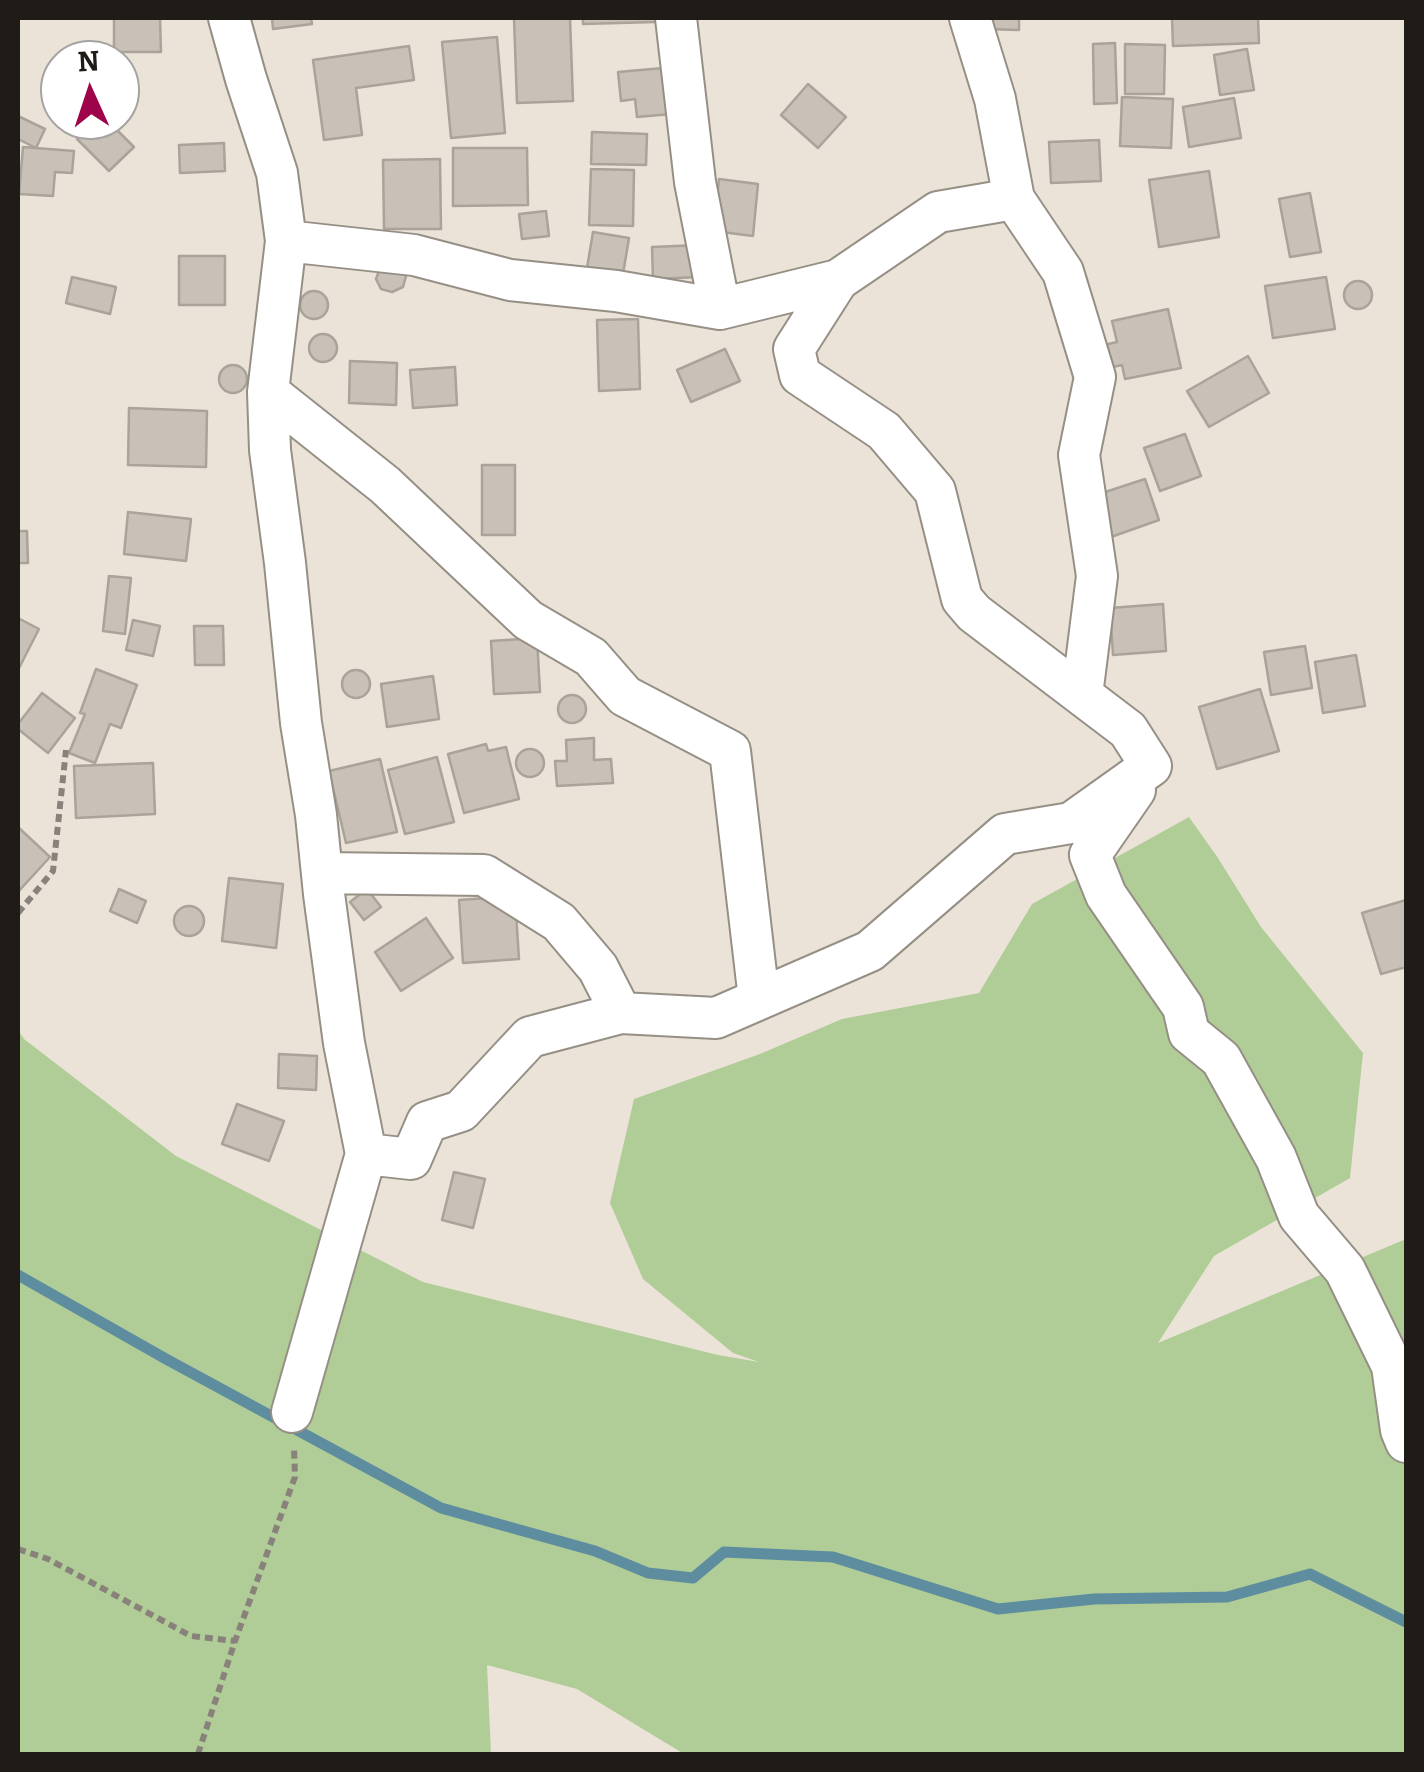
<!DOCTYPE html>
<html>
<head>
<meta charset="utf-8">
<style>
  body { margin:0 }
  #map { position:relative; width:1424px; height:1772px; overflow:hidden; background:#ebe3d8; font-family:Bitter,serif }
  canvas { display:block }
  .frame { position:absolute; inset:0; border:20px solid #1f1c18; pointer-events:none }
  .north { position:absolute; left:40px; top:40px; width:100px; height:100px; box-sizing:border-box; background:#fff; border:2px solid #a5a4a3; border-radius:50%; rotate:357deg; font-size:28px; font-weight:700; line-height:40px; text-align:center; color:#1f1c18 }
  .north::after { content:''; display:block; margin:auto; width:35px; height:45px; background:#9e044a; clip-path:polygon(50% 0,100% 100%,50% 72%,0 100%) }
</style>
</head>
<body>
<div id="map">
<canvas width="1424" height="1772"></canvas>
<div class="frame"></div>
<div class="north">N</div>
</div>
<script>
const ctx = document.querySelector('canvas').getContext('2d');
ctx.lineJoin = 'round';
function paint(path, color) { ctx.fillStyle = color; ctx.fill(path, 'evenodd'); }
const shape = rows => new Path2D(rows.map(r => 'M' + r).join(''));
function trace(path, color, width, dash) { ctx.strokeStyle = color; ctx.lineWidth = width; ctx.lineCap = dash ? 'butt' : 'round'; ctx.setLineDash(dash || []); ctx.stroke(path); }
const green = shape([
  [1189,817,1218,858,1261,927,1363,1053,1350,1178,1214,1256,1158,1343,1406,1239,1406,1754,684,1754,577,1689,487,1665,491,1754,18,1754,18,1030,24,1039,176,1156,423,1282,718,1355,759,1362,733,1353,643,1279,610,1203,634,1099,760,1054,842,1019,979,993,1032,904]
]);
const stream = shape([
  [18,1275,166,1359,441,1508,595,1551,648,1573,693,1578,724,1552,833,1557,998,1609,1094,1599,1227,1597,1310,1574,1406,1622]
]);
const building = shape([
  [114,18,160,18,161,52,114,52,114,18],
  [272,18,311,18,312,24,273,29,272,18],
  [514,18,570,18,573,101,517,103,514,18],
  [583,18,656,18,656,22,583,24,583,18],
  [984,18,1019,18,1019,30,984,29,984,18],
  [1172,18,1258,18,1259,43,1173,46,1172,18],
  [497,37,505,133,451,138,442,42,497,37],
  [1115,43,1117,103,1094,104,1093,44,1115,43],
  [1125,44,1165,45,1164,94,1125,94,1125,44],
  [409,46,414,80,356,88,362,135,324,140,313,60,409,46],
  [1247,49,1254,90,1220,95,1214,55,1247,49],
  [663,68,671,114,637,117,635,99,621,101,618,72,663,68],
  [808,84,846,117,818,148,781,115,808,84],
  [1122,97,1173,99,1171,148,1120,146,1122,97],
  [1234,98,1241,138,1189,147,1183,107,1234,98],
  [18,116,45,129,36,148,18,139,18,116],
  [97,120,107,120,134,147,109,171,77,139,97,120],
  [592,132,647,134,646,165,591,164,592,132],
  [1099,140,1101,181,1051,183,1049,142,1099,140],
  [224,143,225,171,180,173,179,145,224,143],
  [23,147,74,151,72,173,55,172,53,196,19,194,23,147],
  [453,148,527,148,528,205,453,206,453,148],
  [440,159,441,229,384,229,383,160,440,159],
  [591,169,634,170,633,226,589,225,591,169],
  [1209,171,1219,237,1159,247,1149,180,1209,171],
  [719,179,758,184,753,236,714,231,719,179],
  [1310,193,1321,252,1290,257,1279,199,1310,193],
  [546,211,549,236,522,239,519,214,546,211],
  [593,232,629,238,623,274,587,268,593,232],
  [700,245,701,277,653,279,652,247,700,245],
  [179,256,225,256,225,305,179,305,179,256],
  [400,267,406,276,403,287,392,292,381,289,376,279,380,268,400,267],
  [72,277,116,287,110,314,66,303,72,277],
  [1326,277,1335,329,1273,338,1265,286,1326,277],
  '1344 295a14 14 0 1 1 28 0a14 14 0 1 1-28 0Z',
  '300 305a14 14 0 1 1 28 0a14 14 0 1 1-28 0Z',
  [1168,309,1181,368,1125,379,1122,365,1108,368,1104,345,1117,342,1112,321,1168,309],
  [638,319,640,389,599,391,597,320,638,319],
  '309 348a14 14 0 1 1 28 0a14 14 0 1 1-28 0Z',
  [725,349,740,381,691,402,677,370,725,349],
  [1248,356,1269,393,1209,427,1187,391,1248,356],
  [350,361,397,363,396,405,349,403,350,361],
  '219 379a14 14 0 1 1 28 0a14 14 0 1 1-28 0Z',
  [455,367,457,405,413,408,410,370,455,367],
  [129,408,207,411,206,467,128,465,129,408],
  [1185,434,1201,476,1160,491,1144,448,1185,434],
  [482,465,515,465,515,535,482,535,482,465],
  [1145,479,1159,520,1111,537,1096,495,1145,479],
  [128,512,191,519,186,561,124,554,128,512],
  [18,531,27,531,28,563,18,563,18,531],
  [109,576,131,578,125,634,103,631,109,576],
  [1163,604,1166,651,1113,655,1110,608,1163,604],
  [18,618,39,629,18,670,18,618],
  [133,620,160,626,153,656,126,650,133,620],
  [194,626,223,626,224,665,195,665,194,626],
  [537,638,540,692,494,694,491,641,537,638],
  [1305,646,1312,688,1271,695,1264,652,1305,646],
  [1356,655,1365,706,1323,713,1315,662,1356,655],
  [96,669,137,685,121,728,110,724,95,763,69,753,85,714,80,713,96,669],
  '342 684a14 14 0 1 1 28 0a14 14 0 1 1-28 0Z',
  [433,676,439,719,387,727,381,684,433,676],
  [1260,689,1279,751,1217,769,1199,707,1260,689],
  [42,693,75,718,48,753,18,729,18,724,42,693],
  '558 709a14 14 0 1 1 28 0a14 14 0 1 1-28 0Z',
  [594,738,594,760,611,759,613,783,557,786,555,761,567,761,566,740,594,738],
  [486,744,488,751,506,747,519,799,464,813,448,754,486,744],
  '516 763a14 14 0 1 1 28 0a14 14 0 1 1-28 0Z',
  [437,757,454,822,405,834,388,770,437,757],
  [380,759,397,832,346,843,329,771,380,759],
  [153,763,155,814,76,818,74,766,153,763],
  [18,827,50,857,18,892,18,827],
  [229,878,283,884,276,948,222,941,229,878],
  [119,889,146,901,137,923,110,911,119,889],
  [367,889,381,907,364,920,350,902,367,889],
  [515,896,519,959,463,963,459,900,515,896],
  [1406,900,1406,967,1381,974,1362,913,1406,900],
  '174 921a15 15 0 1 1 30 0a15 15 0 1 1-30 0Z',
  [426,918,453,958,401,991,375,952,426,918],
  [279,1054,317,1056,316,1090,278,1088,279,1054],
  [237,1104,284,1121,269,1161,222,1144,237,1104],
  [454,1172,485,1179,473,1228,442,1220,454,1172]
]);
const path = shape([
  [18,913,53,871,66,750],
  [18,1549,48,1559,191,1636,235,1641],
  [198,1754,235,1641,295,1477,294,1447]
]);
const street = shape([
  [229,18,246,79,277,173,286,241,268,392,270,450,285,563,301,723,316,815,324,894,344,1043,366,1154,292,1412],
  [676,18,695,182,720,309],
  [1014,199,1063,272,1095,377,1079,455,1097,576,1082,695],
  [286,241,414,255,510,280,616,291,720,309,838,280,938,212,1014,199,995,99,970,18],
  [838,280,794,349,800,375,884,431,935,491,962,599,974,613,1128,730,1151,766],
  [268,392,385,485,528,620,591,657,625,696,730,751,759,999],
  [1135,790,1090,855,1106,895,1183,1007,1189,1033,1221,1059,1276,1158,1299,1216,1345,1270,1392,1366,1401,1430,1406,1442],
  [322,873,484,875,559,922,598,968,621,1013],
  [366,1154,411,1159,427,1122,461,1111,530,1037,621,1013,716,1018,870,951,1005,834,1071,823,1151,766]
]);
paint(green, '#b1cd97');
trace(stream, '#5d8d9f', 11);
paint(building, '#c9c1b7');
trace(building, '#aaa399', 2.5);
trace(street, '#968f85', 44);
trace(path, '#88827b', 6, [8, 5]);
trace(street, '#fff', 40);
</script>
</body>
</html>
